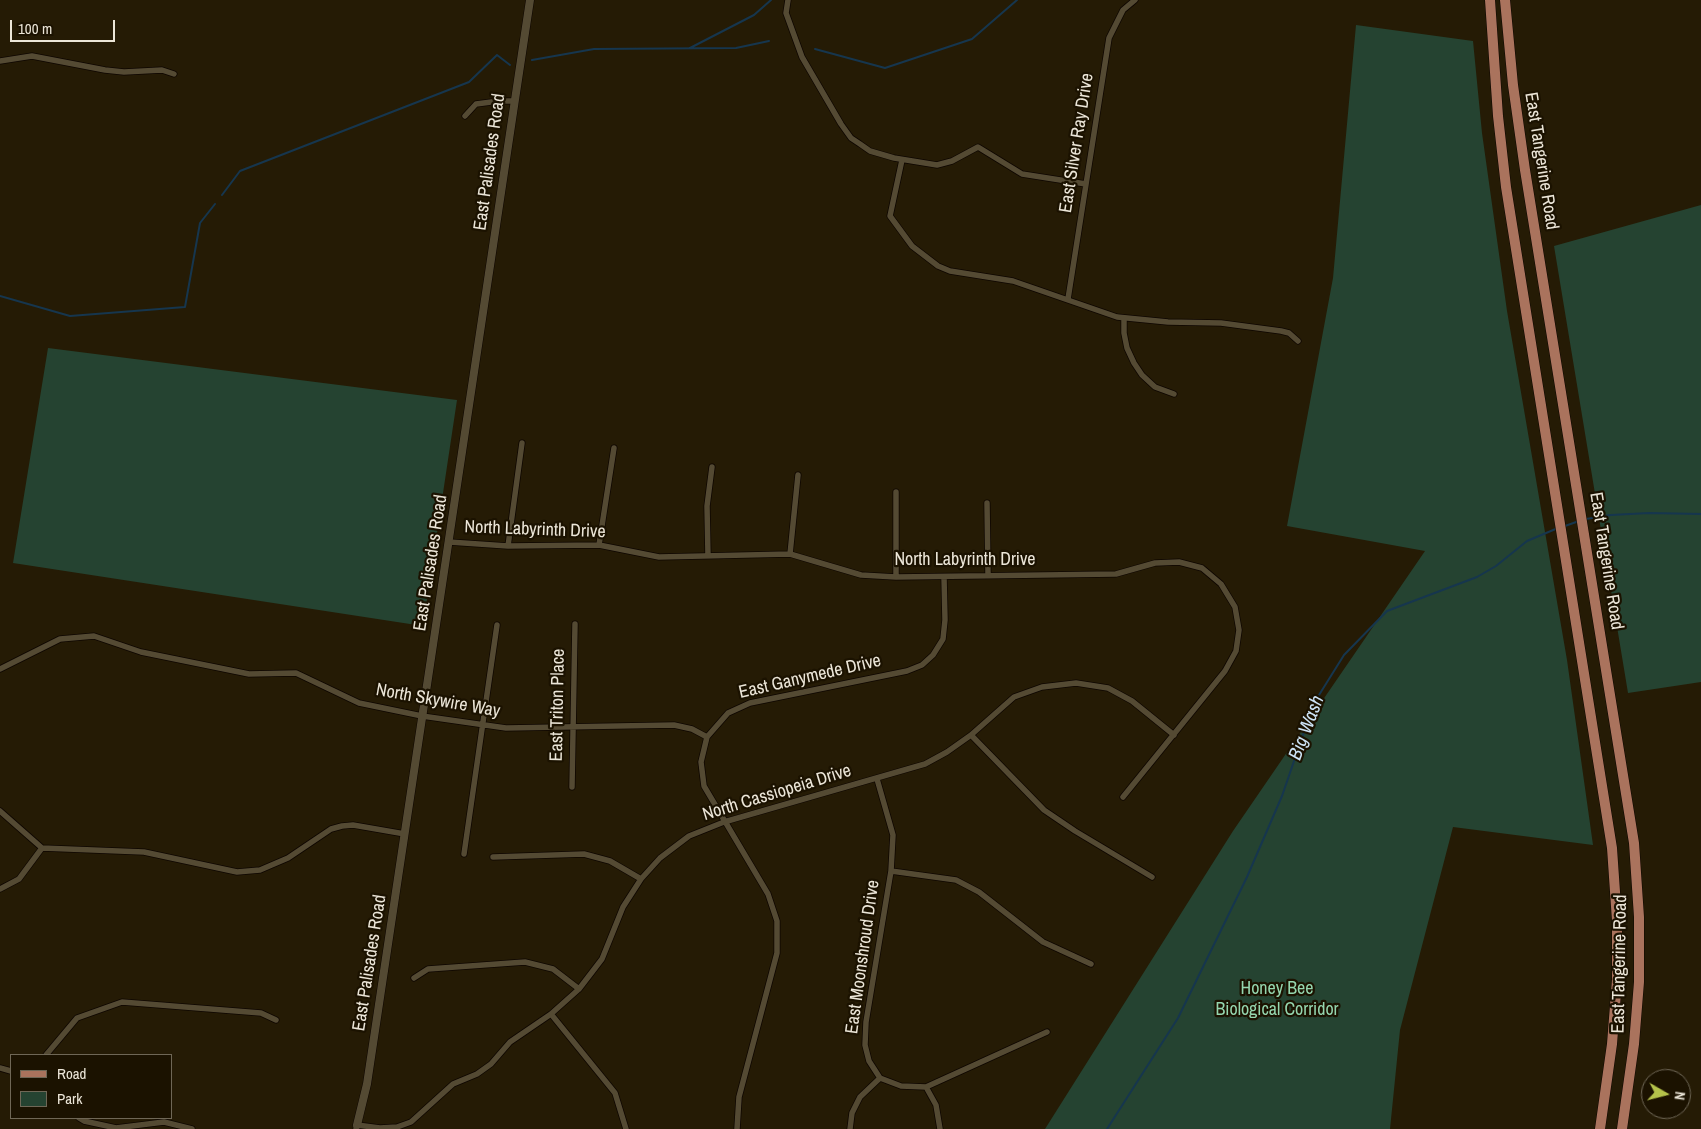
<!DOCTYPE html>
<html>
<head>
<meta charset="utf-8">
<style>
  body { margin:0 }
  #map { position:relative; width:1701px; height:1129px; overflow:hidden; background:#251b05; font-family:"Archivo Narrow",sans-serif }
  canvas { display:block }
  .legend { position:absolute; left:10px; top:1054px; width:162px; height:65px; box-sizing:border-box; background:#1b1200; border:1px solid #6f6756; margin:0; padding:6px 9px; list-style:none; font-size:15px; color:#ece6d8 }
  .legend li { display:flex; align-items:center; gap:10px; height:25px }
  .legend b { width:25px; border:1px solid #6f6756 }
  .north { position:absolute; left:1641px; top:1069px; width:50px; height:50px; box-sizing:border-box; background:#1b1200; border:1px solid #6f6756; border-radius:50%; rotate:98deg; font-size:14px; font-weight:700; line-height:20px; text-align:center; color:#ece6d8 }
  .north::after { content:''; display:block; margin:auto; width:18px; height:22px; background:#b4c24a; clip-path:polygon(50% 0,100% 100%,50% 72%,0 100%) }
  .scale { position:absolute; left:10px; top:20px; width:105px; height:22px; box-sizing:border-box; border:2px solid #ece6d8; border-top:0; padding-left:6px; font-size:15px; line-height:18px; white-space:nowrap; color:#ece6d8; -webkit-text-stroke:4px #1b1200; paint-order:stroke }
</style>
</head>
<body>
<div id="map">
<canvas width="1701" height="1129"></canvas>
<ul class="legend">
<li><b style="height:6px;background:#aa735d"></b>Road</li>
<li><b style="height:14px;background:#254331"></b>Park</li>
</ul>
<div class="north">N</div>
<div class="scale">100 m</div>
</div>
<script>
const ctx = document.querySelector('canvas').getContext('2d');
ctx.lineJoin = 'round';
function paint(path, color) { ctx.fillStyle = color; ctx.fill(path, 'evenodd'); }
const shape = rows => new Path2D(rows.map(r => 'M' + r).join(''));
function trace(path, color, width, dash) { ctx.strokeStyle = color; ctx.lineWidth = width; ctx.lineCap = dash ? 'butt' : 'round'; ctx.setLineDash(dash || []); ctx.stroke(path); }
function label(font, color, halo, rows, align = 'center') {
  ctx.font = font + ' "Archivo Narrow",sans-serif'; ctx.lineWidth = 4.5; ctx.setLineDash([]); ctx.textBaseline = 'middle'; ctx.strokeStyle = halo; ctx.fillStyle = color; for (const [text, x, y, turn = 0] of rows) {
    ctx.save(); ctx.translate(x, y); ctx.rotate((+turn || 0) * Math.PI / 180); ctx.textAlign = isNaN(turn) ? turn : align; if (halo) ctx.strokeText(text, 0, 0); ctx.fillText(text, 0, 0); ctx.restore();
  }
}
const green = shape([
  [1356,25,1473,41,1482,133,1507,311,1567,660,1593,845,1453,827,1400,1030,1390,1129,1045,1129,1233,831,1425,551,1287,526,1333,278],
  [1701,205,1701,682,1628,693,1554,246],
  [48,348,457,400,423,626,13,563]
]);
const stream = shape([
  [690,48,754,15,771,0],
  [815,49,885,68,972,39,1017,0],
  [532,60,594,49,736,48,769,41],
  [222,195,240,171,469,82,497,55,510,65],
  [0,296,70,316,185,307,200,223,215,204],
  [1586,519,1611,515,1649,513,1701,514],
  [1565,526,1579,521],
  [1107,1129,1178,1018,1247,877,1282,796,1314,703,1344,655,1387,611,1477,577,1496,566,1527,541,1558,528]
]);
const minor = shape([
  [788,0,786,13,802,57,841,124,851,138,860,144,870,151,894,158,937,165,952,161,978,147,1022,174,1086,184],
  [0,61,32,56,105,70,124,72,162,70,174,74],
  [465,116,476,104,499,101,514,101],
  [902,160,890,216,912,246,938,266,950,271,1013,281,1117,317,1168,322,1221,323,1281,331,1289,333,1298,341],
  [1068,299,1109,38,1123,10,1135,0],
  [1124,318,1124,333,1127,348,1134,363,1142,375,1155,387,1174,394],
  [896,492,896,577],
  [987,503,988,574],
  [449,542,508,546,599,545,659,557,790,554,861,575,896,577,1116,574,1155,563,1179,562,1202,568,1221,584,1235,607,1239,630,1236,651,1225,671,1123,797],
  [599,545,614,448],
  [508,546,522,443],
  [790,554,798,475],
  [708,556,707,506,712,467],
  [0,669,60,639,94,636,141,652,249,674,296,673,359,703,422,716,506,728,674,725,692,729,707,737],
  [971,735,1044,810,1075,831,1152,877],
  [877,779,893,835,891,871,866,1022,865,1045,869,1061,880,1078,901,1086,926,1087,1047,1032],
  [572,787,575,624],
  [0,811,42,848,144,852,237,872,260,870,288,858,331,829,342,826,353,825,405,834],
  [464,854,497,625],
  [493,857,584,854,610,861,641,879],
  [891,871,956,880,979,892,1043,942,1091,964],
  [0,889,19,879,42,848],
  [414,978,428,969,525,962,553,969,579,989],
  [551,1014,615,1093,626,1129],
  [46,1055,77,1018,122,1002,261,1013,276,1020],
  [0,1068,11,1071],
  [926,1087,936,1105,940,1129],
  [79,1118,84,1121,116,1128,164,1122,192,1129],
  [356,1129,357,1125,380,1128,397,1127,411,1122,453,1084,477,1074,491,1064,510,1042,551,1014,579,989,602,959,623,907,641,879,660,858,689,836,724,822,925,764,947,752,971,735,1014,697,1042,687,1076,683,1108,688,1132,701,1174,735],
  [737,1129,739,1097,777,953,777,921,768,894,704,786,701,762,707,737,728,713,750,703,907,671,922,665,933,655,943,639,945,620,944,577],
  [850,1129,852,1113,860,1097,880,1078]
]);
const tertiary = shape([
  [357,1125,367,1084,530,0]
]);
const primary = shape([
  [1490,0,1498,116,1506,187,1612,848,1617,921,1617,980,1612,1044,1600,1129],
  [1505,0,1513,85,1525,170,1634,843,1639,917,1639,982,1634,1044,1622,1129]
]);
const streetNames = [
  ["East Silver Ray Drive",1077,143,-81],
  ["East Tangerine Road",1541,161,81],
  ["East Palisades Road",490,162,-82],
  ["North Labyrinth Drive",535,530,2],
  ["North Labyrinth Drive",965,560],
  ["East Tangerine Road",1606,561,81],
  ["East Palisades Road",431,563,-81],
  ["East Ganymede Drive",810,677,-13],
  ["North Skywire Way",438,701,10],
  ["East Triton Place",558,705,-89],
  ["North Cassiopeia Drive",777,793,-17],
  ["East Moonshroud Drive",863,957,-82],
  ["East Palisades Road",370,963,-81],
  ["East Tangerine Road",1620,964,-89]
];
const parkNames = [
  ["Honey Bee",1277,989],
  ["Biological Corridor",1277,1010]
];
const waterNames = [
  ["Big Wash",1307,728,-69]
];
paint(green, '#254331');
trace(stream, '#16364e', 2);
trace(minor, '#0e0600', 7);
trace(tertiary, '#0e0600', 9);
trace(primary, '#0e0600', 11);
trace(minor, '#544a33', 5.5);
trace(tertiary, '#544a33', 8);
trace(primary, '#aa735d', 10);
label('18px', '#ece6d8', '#1b1200', streetNames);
label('18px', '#95d7af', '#1b1200', parkNames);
label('italic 19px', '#cee4f6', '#1b1200', waterNames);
</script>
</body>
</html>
